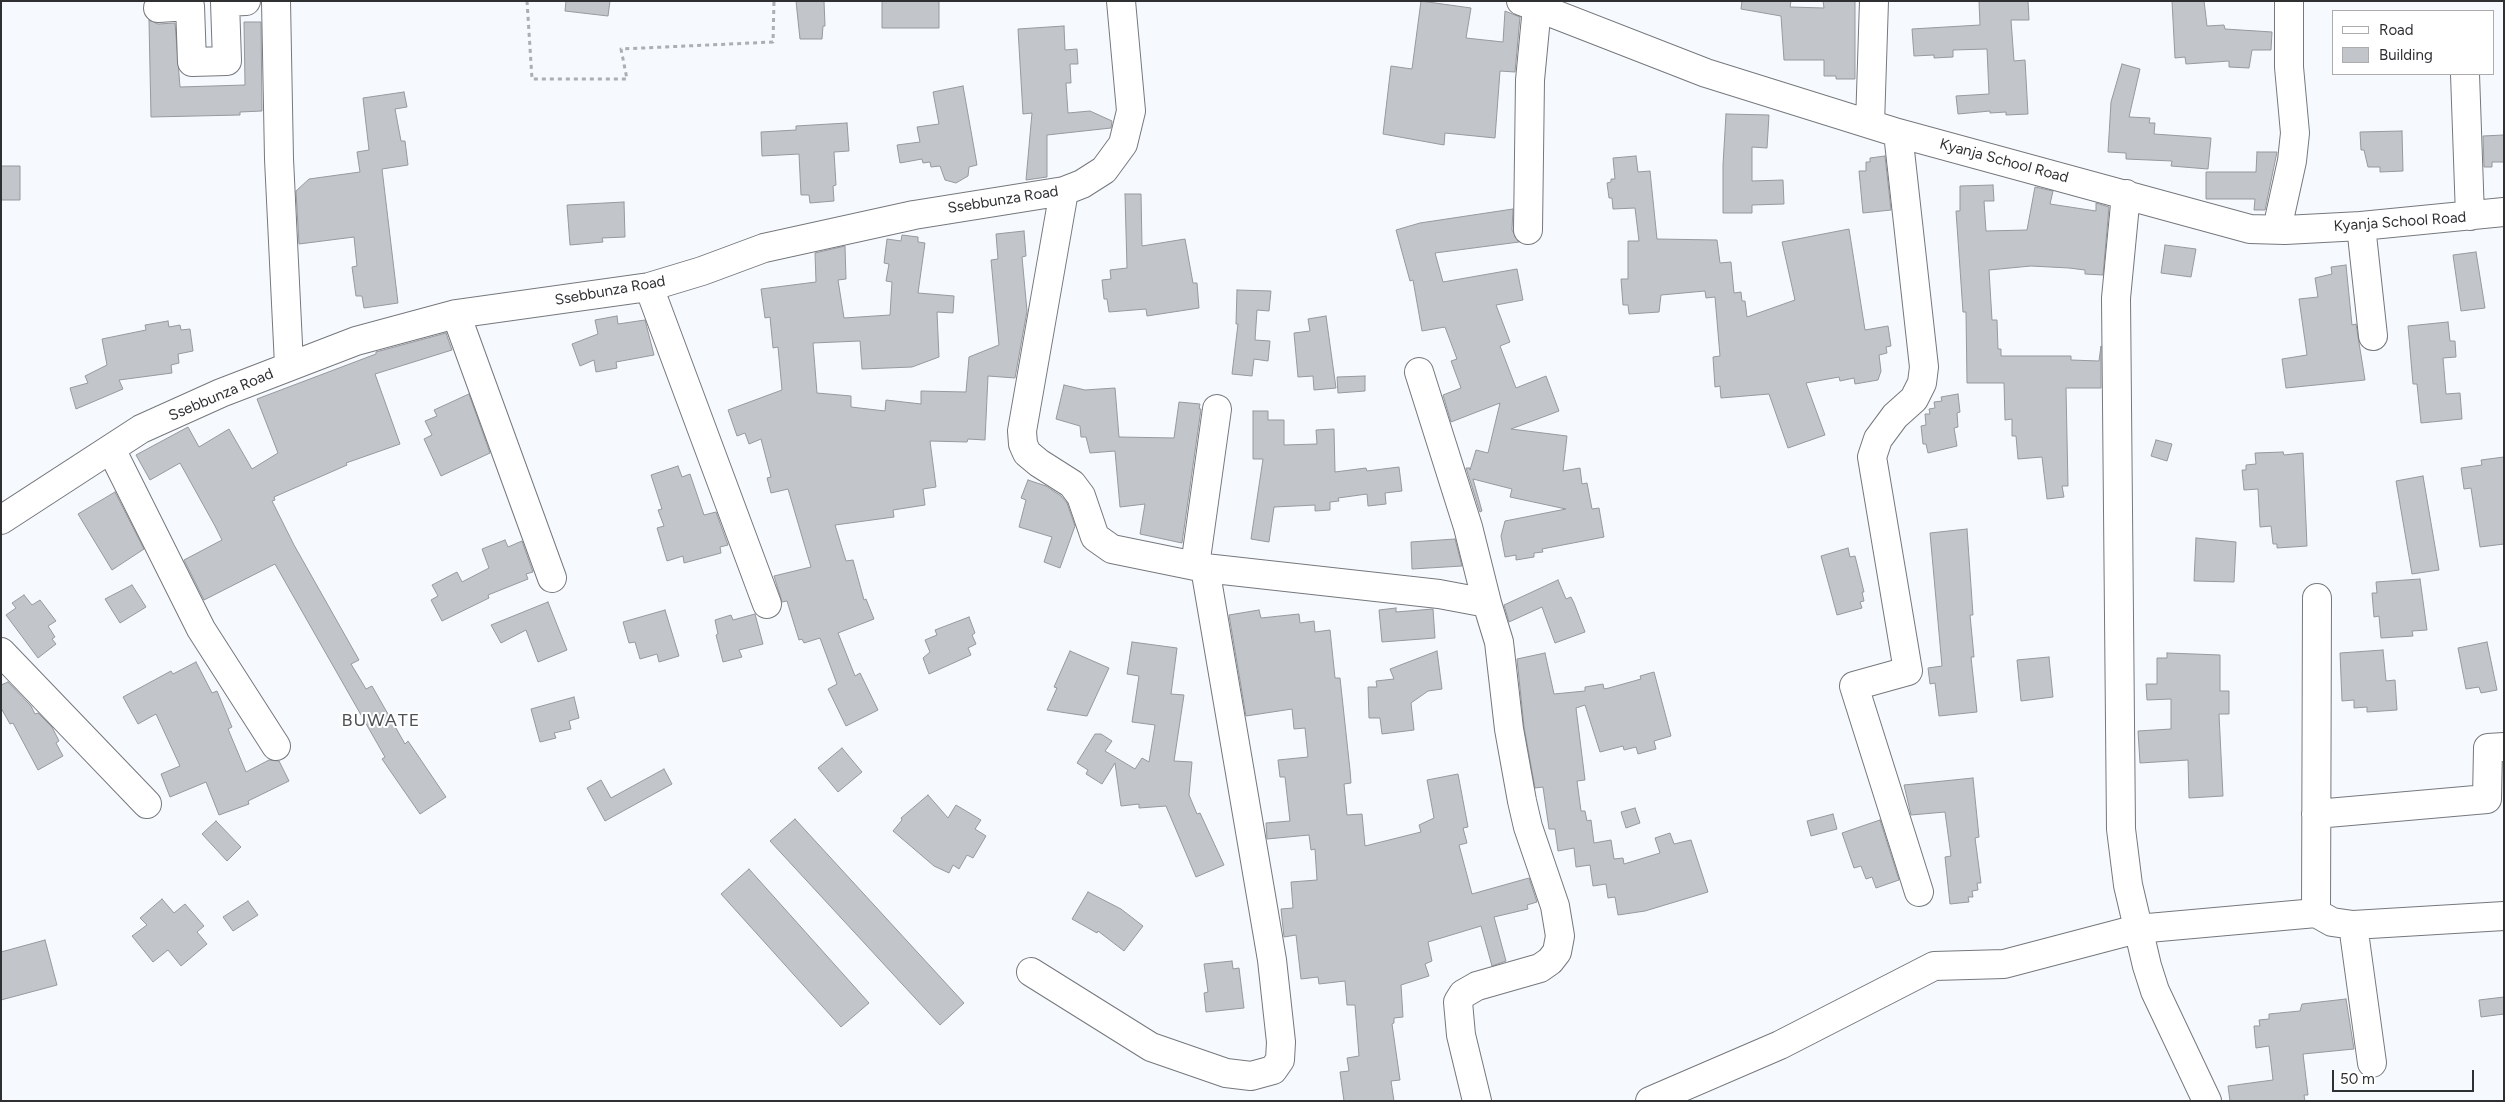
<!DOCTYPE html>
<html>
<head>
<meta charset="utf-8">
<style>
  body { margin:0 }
  #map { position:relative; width:2505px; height:1102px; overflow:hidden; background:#f6f9fe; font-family:Figtree,sans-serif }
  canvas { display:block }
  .frame { position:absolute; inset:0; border:2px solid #2f3032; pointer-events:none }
  .legend { position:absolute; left:2332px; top:10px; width:162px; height:65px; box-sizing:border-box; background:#fff; border:1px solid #acacad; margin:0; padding:6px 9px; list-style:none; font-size:15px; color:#2f3032 }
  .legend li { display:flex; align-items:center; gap:10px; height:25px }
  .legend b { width:25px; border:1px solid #acacad }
  .scale { position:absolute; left:2332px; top:1070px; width:142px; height:22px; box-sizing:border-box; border:2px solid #2f3032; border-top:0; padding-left:6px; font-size:15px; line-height:18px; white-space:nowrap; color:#2f3032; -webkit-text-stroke:4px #fff; paint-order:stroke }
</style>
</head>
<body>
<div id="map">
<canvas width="2505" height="1102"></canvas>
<div class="frame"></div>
<ul class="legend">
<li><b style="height:6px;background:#fff"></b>Road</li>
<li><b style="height:14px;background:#c2c5ca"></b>Building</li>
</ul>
<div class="scale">50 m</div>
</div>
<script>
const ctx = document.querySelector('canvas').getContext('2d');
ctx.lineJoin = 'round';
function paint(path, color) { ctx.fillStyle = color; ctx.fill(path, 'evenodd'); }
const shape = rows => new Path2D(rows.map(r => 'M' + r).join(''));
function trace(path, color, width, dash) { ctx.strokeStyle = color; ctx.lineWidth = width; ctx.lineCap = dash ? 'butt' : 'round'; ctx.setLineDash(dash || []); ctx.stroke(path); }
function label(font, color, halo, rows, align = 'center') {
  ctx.font = font + ' Figtree,sans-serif'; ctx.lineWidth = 4; ctx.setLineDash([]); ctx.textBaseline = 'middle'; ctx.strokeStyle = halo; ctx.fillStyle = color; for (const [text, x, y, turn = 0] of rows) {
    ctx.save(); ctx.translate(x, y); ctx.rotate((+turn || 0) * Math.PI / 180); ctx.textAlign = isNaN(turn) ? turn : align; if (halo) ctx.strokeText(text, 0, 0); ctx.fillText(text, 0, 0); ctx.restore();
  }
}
const building = shape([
  [566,1,610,1,608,16,565,11,566,1],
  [796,1,824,1,825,26,823,26,822,39,800,39,796,1],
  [882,1,939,1,939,28,882,28,882,1],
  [1421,1,1471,8,1466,38,1503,42,1505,11,1520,17,1515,72,1500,71,1495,138,1445,133,1444,145,1383,134,1391,66,1412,69,1421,1],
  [1742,1,1791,1,1790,7,1824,8,1823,1,1855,1,1855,79,1836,79,1836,76,1824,76,1824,60,1784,60,1781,16,1741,9,1742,1],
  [1979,1,2028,1,2029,20,2011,20,2014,61,2025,60,2028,114,2006,115,2006,112,1990,113,1990,111,1958,114,1956,96,1989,94,1987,49,1953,50,1953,57,1934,58,1934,55,1914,56,1912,29,1980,25,1979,1],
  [2172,1,2204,1,2207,26,2224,25,2225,29,2272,32,2271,50,2252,50,2249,68,2229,67,2229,61,2186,64,2185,57,2175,58,2172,1],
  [149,20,158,24,175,23,180,87,245,85,244,22,261,22,262,111,240,112,240,115,151,117,149,20],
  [1064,26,1065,50,1077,49,1078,64,1070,64,1071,83,1066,83,1068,113,1090,111,1112,121,1111,128,1047,135,1047,177,1026,180,1032,113,1023,114,1018,29,1064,26],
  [2122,64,2140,69,2129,117,2150,118,2149,123,2155,123,2154,134,2211,138,2208,169,2171,166,2172,161,2126,159,2126,153,2108,152,2111,102,2122,64],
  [963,86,977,165,969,167,968,176,956,183,945,180,940,166,931,167,930,162,923,163,922,159,900,163,897,145,920,142,917,127,939,124,933,92,963,86],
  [404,92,407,107,395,109,401,141,405,141,408,165,382,169,398,303,364,308,362,296,356,296,352,267,357,266,354,237,299,244,296,191,309,179,360,172,357,152,369,150,363,98,404,92],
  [1726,114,1769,115,1767,148,1752,147,1752,181,1783,180,1784,204,1752,205,1752,213,1723,213,1723,165,1726,114],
  [847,123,849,151,834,152,836,185,833,186,834,201,810,203,809,195,801,195,799,154,762,156,761,132,796,130,796,126,847,123],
  [2402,131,2403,171,2380,172,2380,167,2368,167,2364,150,2361,150,2360,132,2402,131],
  [2504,135,2504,162,2492,162,2492,167,2484,167,2483,136,2504,135],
  [2257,152,2277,152,2265,210,2254,210,2255,199,2206,199,2206,172,2256,172,2257,152],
  [1636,156,1638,172,1650,171,1657,239,1717,240,1720,263,1731,262,1734,293,1741,292,1742,301,1745,301,1747,317,1795,300,1782,242,1849,229,1865,330,1888,326,1891,346,1886,347,1887,353,1879,355,1881,371,1878,380,1855,384,1854,378,1840,381,1839,377,1806,383,1825,435,1788,448,1769,394,1721,398,1720,386,1715,387,1713,357,1720,356,1715,297,1706,298,1705,291,1661,295,1659,312,1629,314,1628,305,1623,305,1621,279,1628,279,1628,241,1639,241,1635,208,1613,209,1612,198,1609,198,1607,183,1611,182,1611,179,1615,179,1613,158,1636,156],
  [1885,156,1891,210,1863,213,1859,171,1866,171,1866,162,1870,162,1870,158,1885,156],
  [1,166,20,166,20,200,1,200,1,166],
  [1993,185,1994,201,1984,201,1986,231,2027,230,2035,187,2053,191,2050,204,2096,211,2096,203,2109,207,2103,275,2085,274,2085,270,2069,268,2031,266,1989,270,1992,320,1997,320,1998,349,2001,349,2001,356,2071,356,2071,360,2099,361,2101,346,2101,388,2066,388,2068,486,2062,486,2064,497,2047,499,2042,457,2018,459,2016,436,2012,436,2012,419,2005,420,2004,383,1967,383,1966,312,1963,312,1956,211,1960,211,1960,186,1993,185],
  [1125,194,1141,194,1142,246,1185,239,1193,283,1197,283,1199,308,1147,316,1146,309,1109,312,1107,299,1104,299,1102,280,1111,279,1110,270,1127,268,1125,194],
  [624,202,625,237,602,238,603,242,570,245,567,205,624,202],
  [1513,209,1512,230,1519,242,1435,253,1443,282,1517,269,1523,300,1496,305,1510,342,1500,346,1516,388,1546,376,1559,411,1511,429,1567,436,1563,471,1580,468,1582,484,1587,483,1592,509,1599,508,1604,537,1542,549,1543,552,1534,553,1534,557,1516,560,1516,555,1505,557,1501,536,1505,521,1566,509,1510,497,1512,489,1473,479,1482,511,1480,512,1466,468,1470,468,1470,470,1476,450,1488,453,1500,403,1451,422,1443,395,1461,388,1451,361,1457,359,1445,327,1422,331,1413,280,1410,281,1396,230,1420,223,1513,209],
  [1024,231,1026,256,1022,257,1027,311,1015,378,988,376,985,440,968,439,967,442,930,441,936,487,923,489,925,505,893,510,894,517,835,525,846,561,853,560,864,600,866,599,874,619,838,633,855,676,860,673,878,710,846,726,828,689,837,684,820,638,804,643,802,639,799,640,787,601,782,602,774,576,811,567,788,489,771,493,767,478,771,477,761,439,749,444,745,433,737,436,728,410,782,390,778,347,773,348,770,317,765,318,761,289,816,282,815,253,845,246,846,279,838,280,844,318,890,315,892,282,886,281,889,264,884,263,887,239,901,241,902,235,918,237,918,242,925,243,918,293,954,296,953,313,937,312,939,357,912,367,862,369,860,341,813,343,817,393,851,396,851,407,885,411,886,400,921,404,921,391,966,392,969,357,999,345,991,260,998,259,996,234,1024,231],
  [2165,245,2196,249,2191,277,2161,273,2165,245],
  [2476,252,2485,308,2461,311,2453,255,2476,252],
  [2346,265,2352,325,2356,324,2365,380,2286,388,2282,359,2307,355,2299,299,2318,297,2315,278,2332,274,2331,267,2346,265],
  [1237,290,1271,291,1269,311,1257,310,1255,340,1270,341,1268,361,1254,359,1252,376,1232,374,1238,324,1236,324,1237,290],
  [617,316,618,324,645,320,654,355,616,362,617,368,596,372,594,360,580,366,572,344,598,334,595,320,617,316],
  [1326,316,1336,388,1314,390,1313,376,1298,377,1294,333,1310,331,1308,319,1326,316],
  [168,321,169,327,180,325,181,330,190,329,193,351,178,354,179,363,171,365,172,373,119,380,123,389,76,409,70,388,88,383,85,376,107,365,102,339,146,330,145,325,168,321],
  [2448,322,2450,341,2455,341,2456,357,2443,358,2446,394,2460,393,2462,419,2421,423,2417,384,2413,384,2408,326,2448,322],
  [446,333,452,350,375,374,400,444,346,463,347,465,274,497,275,500,272,501,294,545,359,660,351,664,366,689,372,686,405,744,408,741,446,797,420,814,382,759,385,757,275,564,204,600,184,560,222,540,215,526,180,463,150,480,136,455,188,427,199,447,229,429,252,469,278,453,257,399,376,354,376,352,446,333],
  [1365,376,1365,391,1338,393,1337,377,1365,376],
  [1064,385,1085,390,1115,388,1119,437,1174,438,1179,402,1200,404,1199,409,1201,409,1182,543,1140,534,1145,504,1120,507,1115,451,1090,453,1086,437,1081,437,1080,426,1056,419,1064,385],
  [469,394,490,453,441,476,424,439,432,435,425,421,437,416,434,410,469,394],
  [1958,394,1960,412,1957,413,1958,427,1954,428,1957,446,1928,453,1926,444,1923,444,1921,426,1926,425,1925,414,1930,414,1929,409,1935,408,1934,402,1942,401,1941,397,1958,394],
  [1253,411,1268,411,1268,420,1284,420,1284,445,1317,444,1316,430,1334,429,1335,472,1366,468,1367,471,1399,467,1402,491,1385,493,1386,504,1368,506,1367,494,1338,498,1339,501,1330,502,1330,510,1315,511,1315,505,1274,507,1269,542,1251,539,1263,459,1253,459,1253,411],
  [2156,440,2172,444,2167,461,2151,456,2156,440],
  [2283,452,2284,455,2303,453,2307,546,2277,548,2277,544,2273,544,2271,526,2260,527,2258,489,2244,490,2242,470,2246,470,2246,465,2256,464,2255,453,2283,452],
  [2504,457,2504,544,2480,547,2471,488,2464,489,2461,468,2482,465,2481,460,2504,457],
  [678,466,682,477,690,474,704,515,716,512,728,545,720,547,721,553,684,563,683,556,667,561,657,528,664,526,658,510,662,509,651,475,678,466],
  [2423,476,2439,570,2412,574,2396,481,2423,476],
  [1028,480,1046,486,1061,496,1067,503,1075,526,1060,568,1044,562,1052,537,1019,527,1026,500,1021,498,1028,480],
  [115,492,144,549,112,570,78,514,115,492],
  [1967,529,1973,615,1970,615,1974,657,1971,657,1977,712,1939,716,1935,683,1930,684,1928,668,1942,666,1930,533,1967,529],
  [2196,538,2236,542,2234,582,2194,581,2196,538],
  [1455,539,1462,566,1412,569,1411,542,1455,539],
  [505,540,508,547,522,541,533,572,526,574,528,579,488,595,489,598,442,621,431,600,438,596,432,585,457,572,462,582,489,568,482,549,505,540],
  [1848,548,1850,557,1855,556,1864,592,1862,592,1864,601,1860,602,1862,608,1837,615,1821,556,1848,548],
  [2420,579,2427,630,2412,631,2413,636,2381,638,2379,616,2374,617,2372,593,2377,593,2376,582,2420,579],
  [1558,580,1566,599,1571,597,1574,603,1585,632,1555,643,1542,607,1509,622,1504,605,1558,580],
  [132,585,146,607,120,623,105,599,132,585],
  [24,595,32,605,40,600,56,621,48,626,55,637,52,639,56,644,38,658,6,615,16,608,12,603,24,595],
  [548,602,567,650,538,662,526,630,501,643,491,625,548,602],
  [1396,608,1396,612,1433,609,1435,638,1382,642,1379,610,1396,608],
  [665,610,679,656,659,662,657,654,640,659,635,642,629,643,623,622,665,610],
  [1259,610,1261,618,1299,614,1300,623,1314,621,1315,632,1330,630,1335,678,1340,678,1350,770,1351,783,1344,784,1347,815,1362,814,1365,846,1421,832,1419,825,1434,818,1427,780,1458,774,1468,827,1463,828,1467,843,1459,845,1472,894,1529,878,1537,902,1527,905,1528,909,1494,917,1506,961,1492,966,1481,926,1428,942,1432,961,1425,964,1429,976,1401,985,1403,1017,1394,1018,1394,1023,1392,1024,1400,1080,1391,1081,1394,1101,1344,1101,1340,1072,1349,1071,1347,1058,1359,1056,1355,1005,1347,1005,1345,981,1319,984,1318,977,1301,979,1296,935,1284,937,1281,909,1293,908,1291,882,1317,880,1315,849,1311,850,1309,835,1267,839,1266,823,1290,821,1285,777,1280,777,1278,760,1308,757,1305,728,1294,729,1292,709,1246,716,1229,615,1259,610],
  [755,614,763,644,739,650,742,657,723,662,716,635,718,634,715,620,731,615,733,620,755,614],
  [969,617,975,633,972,635,976,644,968,648,971,655,929,674,923,658,930,652,925,640,937,635,935,630,969,617],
  [1132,642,1177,648,1171,694,1184,695,1174,761,1192,762,1189,795,1197,814,1200,813,1224,865,1196,877,1166,806,1139,808,1139,804,1121,806,1115,763,1102,784,1086,774,1088,770,1077,763,1095,734,1101,734,1112,741,1105,751,1135,769,1142,758,1149,762,1155,725,1132,722,1139,676,1127,674,1132,642],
  [2487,642,2497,690,2481,693,2479,687,2466,689,2458,648,2487,642],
  [2383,650,2386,681,2395,680,2397,710,2367,712,2367,707,2354,708,2354,700,2342,701,2340,653,2383,650],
  [1070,651,1109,668,1087,716,1047,710,1057,688,1054,687,1070,651],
  [1437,651,1442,689,1428,691,1411,703,1414,730,1382,734,1380,718,1369,718,1368,687,1377,687,1376,681,1394,679,1390,669,1437,651],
  [1545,653,1554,694,1585,691,1585,687,1603,684,1604,689,1609,688,1641,679,1640,676,1654,672,1671,736,1654,741,1656,749,1638,754,1636,747,1624,750,1623,746,1600,752,1585,705,1576,708,1585,780,1577,781,1581,811,1585,811,1587,821,1591,820,1594,843,1611,840,1614,859,1623,858,1624,864,1660,853,1655,838,1670,833,1674,844,1691,840,1708,892,1645,911,1618,915,1615,897,1608,898,1606,884,1593,886,1590,865,1576,867,1574,848,1558,851,1555,829,1549,829,1543,787,1535,788,1524,727,1517,659,1545,653],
  [2167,653,2220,655,2220,691,2229,691,2229,714,2219,714,2223,796,2189,798,2188,760,2140,763,2138,731,2171,729,2171,699,2147,700,2146,684,2157,684,2157,658,2167,658,2167,653],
  [2049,657,2053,697,2021,701,2017,660,2049,657],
  [196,662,212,693,217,691,232,727,228,729,246,772,269,760,279,761,289,781,248,801,249,804,219,815,206,782,170,797,161,774,180,766,156,714,138,724,123,697,171,671,173,674,196,662],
  [8,682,31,706,35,714,38,713,52,727,59,741,56,743,63,756,38,770,13,723,10,724,1,708,1,685,8,682],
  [574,697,579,718,569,721,571,729,554,733,556,738,540,742,531,709,574,697],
  [842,748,862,772,838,792,818,768,842,748],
  [664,769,672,784,605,821,587,788,601,780,611,798,664,769],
  [1973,778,1979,837,1975,838,1981,883,1977,883,1978,890,1972,891,1973,897,1968,897,1969,902,1950,904,1945,857,1951,856,1945,812,1911,815,1904,785,1973,778],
  [928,795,948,818,956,805,981,820,975,829,986,836,973,858,967,855,959,869,953,865,949,873,934,866,893,831,902,820,901,818,928,795],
  [1635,808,1640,823,1626,828,1621,812,1635,808],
  [1833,814,1837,829,1811,836,1807,821,1833,814],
  [795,819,964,1003,940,1025,770,841,795,819],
  [1880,820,1899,880,1876,888,1872,877,1866,879,1861,866,1854,868,1842,833,1880,820],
  [216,821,241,847,227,861,202,834,216,821],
  [749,869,869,1003,841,1027,721,894,749,869],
  [1088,892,1121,909,1143,926,1124,951,1098,931,1097,933,1072,919,1088,892],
  [162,899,174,913,185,904,204,926,197,932,207,944,181,966,168,950,153,962,132,936,147,925,140,918,162,899],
  [248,901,258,915,233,931,223,917,248,901],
  [45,940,57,985,1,1000,1,952,45,940],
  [1232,961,1233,969,1239,968,1244,1008,1206,1012,1204,993,1208,992,1204,964,1232,961],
  [2504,997,2504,1014,2481,1017,2479,1000,2504,997],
  [2346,999,2354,1049,2303,1054,2308,1095,2304,1095,2305,1101,2230,1101,2228,1086,2273,1080,2269,1046,2256,1048,2254,1026,2260,1026,2259,1020,2269,1019,2269,1014,2300,1011,2302,1004,2346,999]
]);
const path = shape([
  [527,1,532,79,627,79,621,49,773,42,774,1]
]);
const minor = shape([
  [276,1,279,159,289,365],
  [1521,1,1706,73,1898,133,2250,229,2285,230,2361,226,2504,212],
  [158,8,190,6,192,62,227,61,225,2,246,1],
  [2465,74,2470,216],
  [1870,124,1874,1],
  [1898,133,1924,367,1922,383,1914,399,1895,416,1878,439,1872,457,1908,671,1854,686,1919,892],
  [1064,191,1022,431,1023,444,1027,453,1039,463,1072,484,1081,496,1095,537,1112,549,1205,568,1439,594,1487,603,1499,642,1509,729,1522,801,1528,827,1555,906,1560,936,1557,952,1550,961,1540,968,1477,986,1463,994,1458,1002,1461,1035,1477,1101],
  [2126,194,2116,298,2121,829,2128,885,2147,966,2155,991,2207,1101],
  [2361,226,2373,336],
  [2277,229,2292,161,2295,133,2289,67,2289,1],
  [1528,230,1530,80,1537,7],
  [649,287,767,604],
  [456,314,552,578],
  [1419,372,1468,527,1487,603],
  [111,449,201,629,276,746],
  [1,520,141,429,221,393,356,341,456,314,649,287,702,271,764,248,914,215,1064,191,1082,184,1104,170,1123,144,1131,111,1121,1],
  [1195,566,1217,409],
  [2317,598,2316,913,2332,922,2353,925,2504,916],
  [1,652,147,804],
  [2316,814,2487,799,2488,748,2504,747],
  [2353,925,2372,1063],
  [1031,972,1151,1047,1226,1073,1251,1076,1273,1070,1280,1060,1281,1042,1272,960,1205,568],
  [1650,1101,1780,1045,1934,966,2004,964,2137,929,2316,913]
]);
const streetNames = [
  ["Kyanja School Road",2004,161,15],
  ["Ssebbunza Road",1003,200,-9],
  ["Kyanja School Road",2400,222,-4],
  ["Ssebbunza Road",610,291,-10],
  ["Ssebbunza Road",221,395,-23]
];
const quarterNames = [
  ["BUWATE",381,721]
];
paint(building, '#c2c5ca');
trace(building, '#96999e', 1);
trace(minor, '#75787c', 30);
trace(path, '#abaeb2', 3, [4, 4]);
trace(minor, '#fff', 28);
label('15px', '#2f3032', '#fff', streetNames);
ctx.letterSpacing = '1px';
label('18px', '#4f5256', '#fff', quarterNames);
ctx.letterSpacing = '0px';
</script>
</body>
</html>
